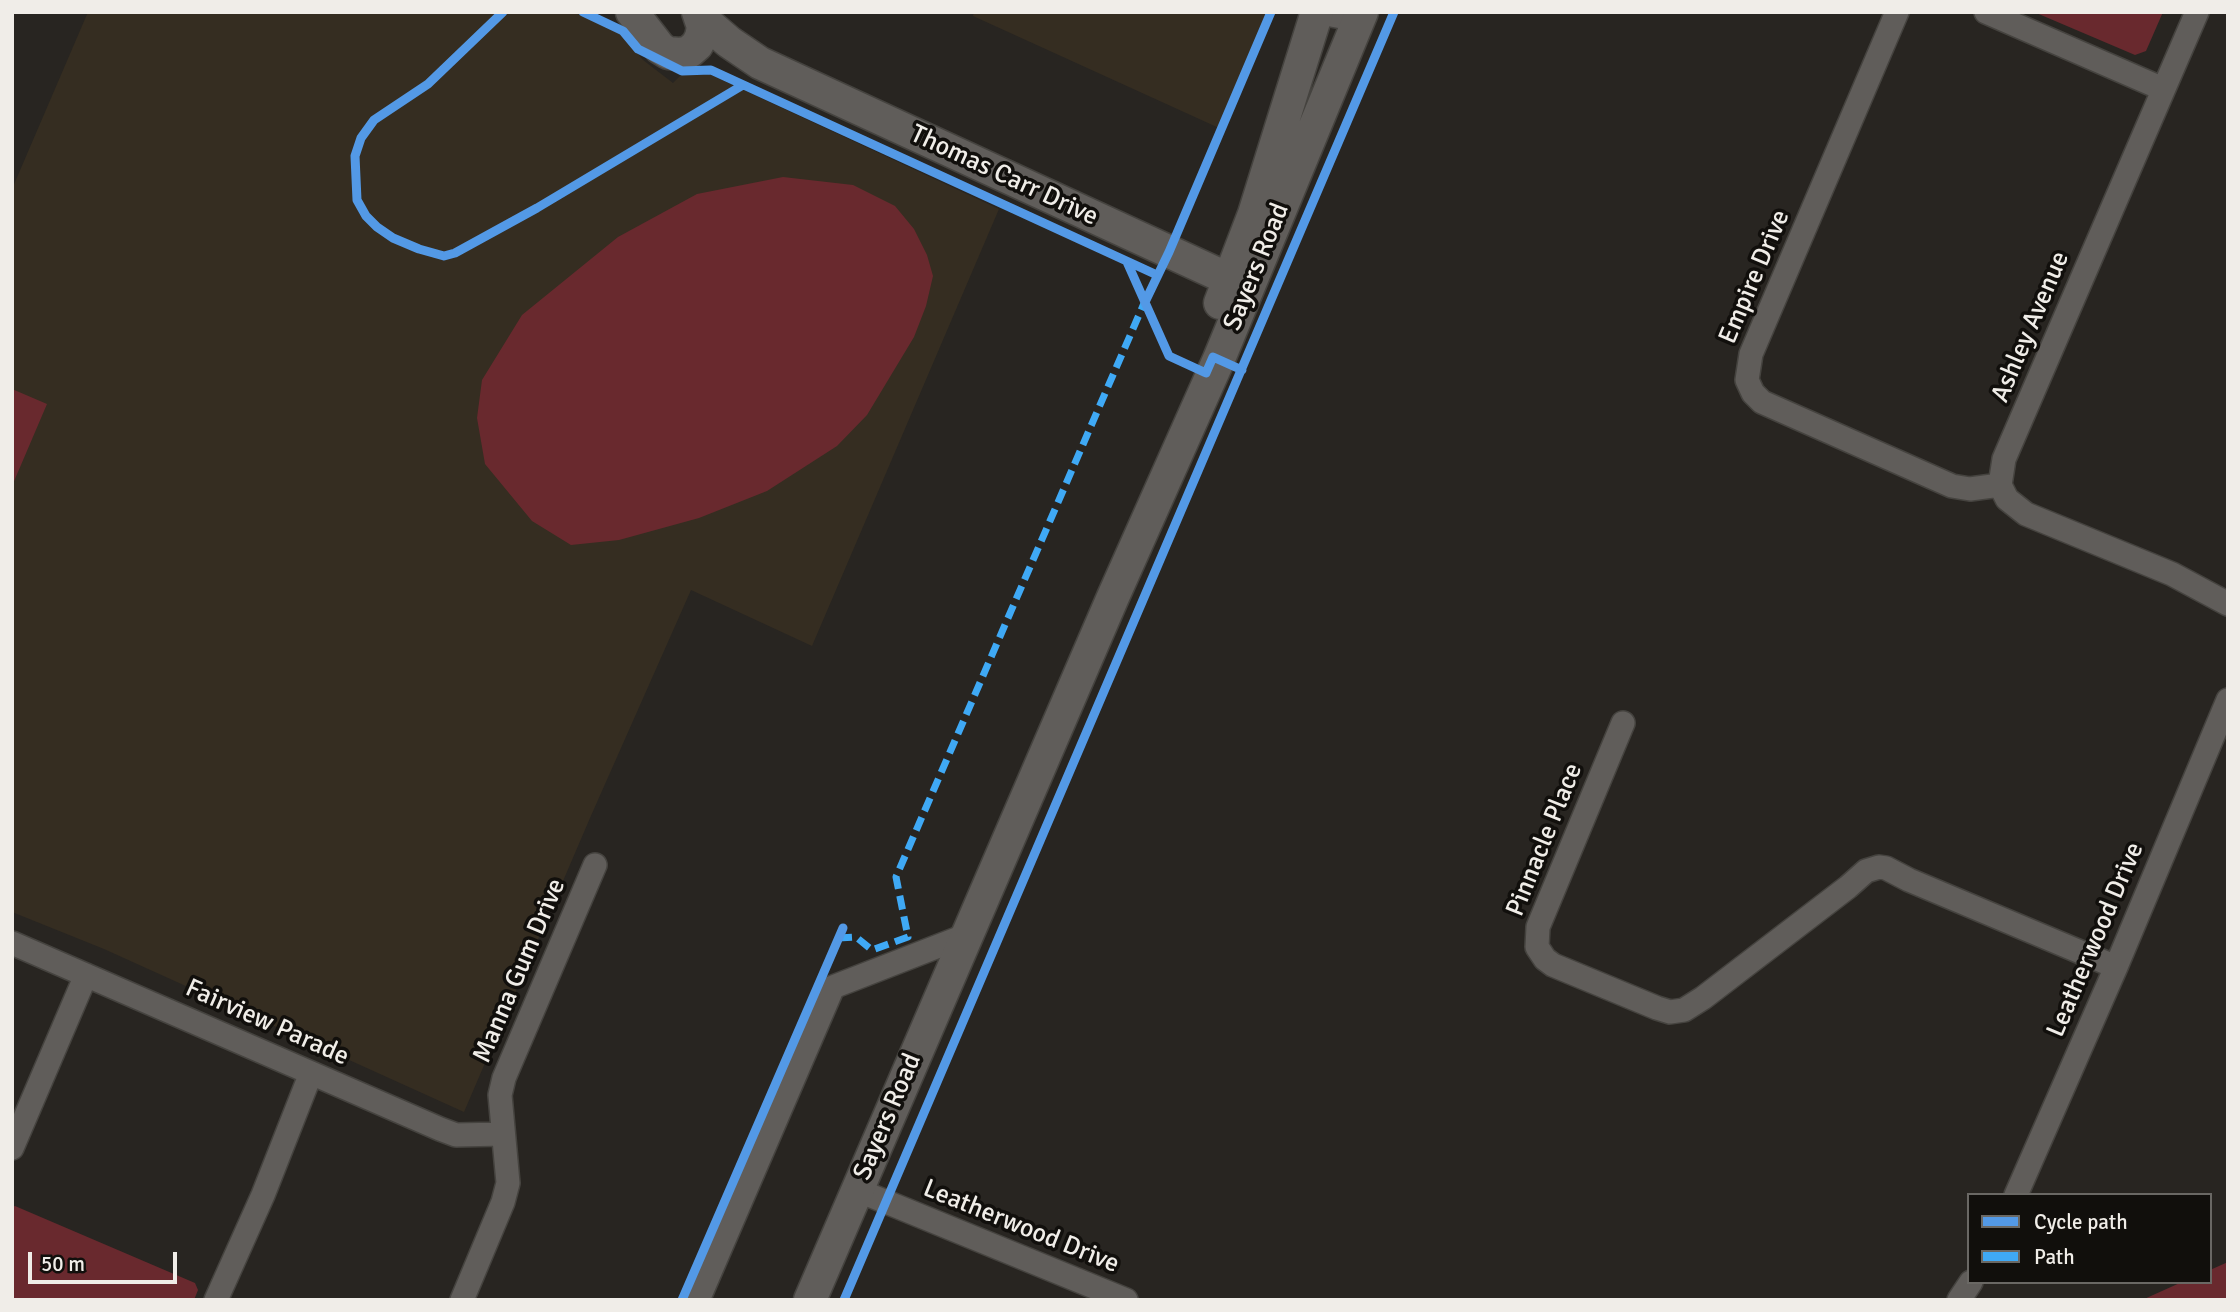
<!DOCTYPE html>
<html>
<head>
<meta charset="utf-8">
<style>
  body { margin:0 }
  #map { position:relative; width:2240px; height:1312px; overflow:hidden; background:#282521; font-family:Signika,sans-serif }
  canvas { display:block }
  .frame { position:absolute; inset:0; border:14px solid #f0ede8; pointer-events:none }
  .legend { position:absolute; left:1967px; top:1193px; width:245px; height:91px; box-sizing:border-box; background:#110f0c; border:2px solid #6a6864; margin:0; padding:9px 12px; list-style:none; font-size:21px; color:#f0ede8 }
  .legend li { display:flex; align-items:center; gap:14px; height:35px }
  .legend b { width:35px; border:2px solid #6a6864 }
  .scale { position:absolute; left:28px; top:1252px; width:149px; height:32px; box-sizing:border-box; border:4px solid #f0ede8; border-top:0; padding-left:9px; font-size:21px; line-height:24px; white-space:nowrap; color:#f0ede8; -webkit-text-stroke:5px #110f0c; paint-order:stroke }
</style>
</head>
<body>
<div id="map">
<canvas width="2240" height="1312"></canvas>
<div class="frame"></div>
<ul class="legend">
<li><b style="height:9px;background:#5399e6"></b>Cycle path</li>
<li><b style="height:9px;background:#3fa9f5"></b>Path</li>
</ul>
<div class="scale">50 m</div>
</div>
<script>
const ctx = document.querySelector('canvas').getContext('2d');
ctx.lineJoin = 'round';
function paint(path, color) { ctx.fillStyle = color; ctx.fill(path, 'evenodd'); }
const shape = rows => new Path2D(rows.map(r => 'M' + r).join(''));
function trace(path, color, width, dash) { ctx.strokeStyle = color; ctx.lineWidth = width; ctx.lineCap = dash ? 'butt' : 'round'; ctx.setLineDash(dash || []); ctx.stroke(path); }
function label(font, color, halo, rows, align = 'center') {
  ctx.font = font + ' Signika,sans-serif'; ctx.lineWidth = 7; ctx.setLineDash([]); ctx.textBaseline = 'middle'; ctx.strokeStyle = halo; ctx.fillStyle = color; for (const [text, x, y, turn = 0] of rows) {
    ctx.save(); ctx.translate(x, y); ctx.rotate((+turn || 0) * Math.PI / 180); ctx.textAlign = isNaN(turn) ? turn : align; if (halo) ctx.strokeText(text, 0, 0); ctx.fillText(text, 0, 0); ctx.restore();
  }
}
const built = shape([
  [88,12,574,12,621,33,643,60,673,83,681,75,709,74,999,209,812,646,691,590,590,818,464,1112,104,949,12,912,12,189],
  [974,12,1269,12,1219,128,973,16]
]);
const green = shape([
  [2034,12,2163,12,2146,51,2135,55],
  [783,177,853,185,895,206,914,229,927,255,933,276,926,306,914,337,867,415,837,446,767,491,699,518,619,540,571,545,532,521,485,464,477,418,482,380,522,315,618,237,697,194],
  [12,389,47,404,12,486],
  [15,1206,195,1283,198,1290,194,1300,12,1300,12,1207],
  [2228,1262,2228,1300,2142,1300,2182,1282,2210,1282,2210,1270]
]);
const street = shape([
  [1315,12,1358,20],
  [1897,12,1751,354,1747,380,1753,393,1762,402,1952,486,1970,489,2000,485],
  [1986,12,2163,89],
  [2197,12,2004,459,2000,485,2007,499,2026,514,2172,574,2228,604],
  [1623,723,1538,927,1537,947,1545,959,1553,965,1657,1008,1670,1012,1684,1010,1703,998,1848,887,1866,871,1879,867,1886,868,1909,880,2116,967],
  [12,943,440,1129,456,1135,503,1134],
  [12,1148,86,975],
  [857,1190,1126,1300],
  [2016,1195,2116,967,2228,700],
  [216,1300,263,1195,311,1073],
  [462,1300,503,1202,508,1183,500,1095,504,1078,595,865],
  [698,1300,833,987,967,935],
  [1959,1300,1971,1282]
]);
const secondary = shape([
  [632,12,660,48,668,53,680,54,689,52,697,45,701,37,703,27,698,12],
  [701,18,729,42,760,63,1248,288],
  [1220,303,1254,214,1317,12],
  [810,1300,1113,597,1219,359,1362,12]
]);
const quiet = shape([
  [838,938,856,937,872,950,908,937,896,877,1145,301]
]);
const cycleway = shape([
  [503,12,428,84,374,120,361,138,355,156,357,200,366,216,377,227,393,238,419,249,444,256,455,253,537,208,743,85],
  [583,12,623,31,638,49,682,71,711,70,1157,275],
  [1127,262,1169,356,1206,373,1213,357,1242,370],
  [1145,302,1169,252,1271,12],
  [682,1300,843,928],
  [844,1300,1394,12]
]);
const streetNames = [
  ["Thomas Carr Drive",1004,176,25],
  ["Sayers Road",1257,267,-68],
  ["Empire Drive",1755,277,-67],
  ["Ashley Avenue",2031,327,-67],
  ["Pinnacle Place",1545,840,-68],
  ["Leatherwood Drive",2096,940,-67],
  ["Manna Gum Drive",520,971,-67],
  ["Fairview Parade",267,1023,24],
  ["Sayers Road",888,1117,-67],
  ["Leatherwood Drive",1021,1227,22]
];
paint(built, '#352d21');
paint(green, '#69292e');
trace(street, '#45433f', 26);
trace(secondary, '#45433f', 35);
trace(street, '#605d5a', 23);
trace(secondary, '#605d5a', 32);
trace(quiet, '#3fa9f5', 7, [14, 7]);
trace(cycleway, '#5399e6', 9);
label('26px', '#f0ede8', '#110f0c', streetNames);
</script>
</body>
</html>
